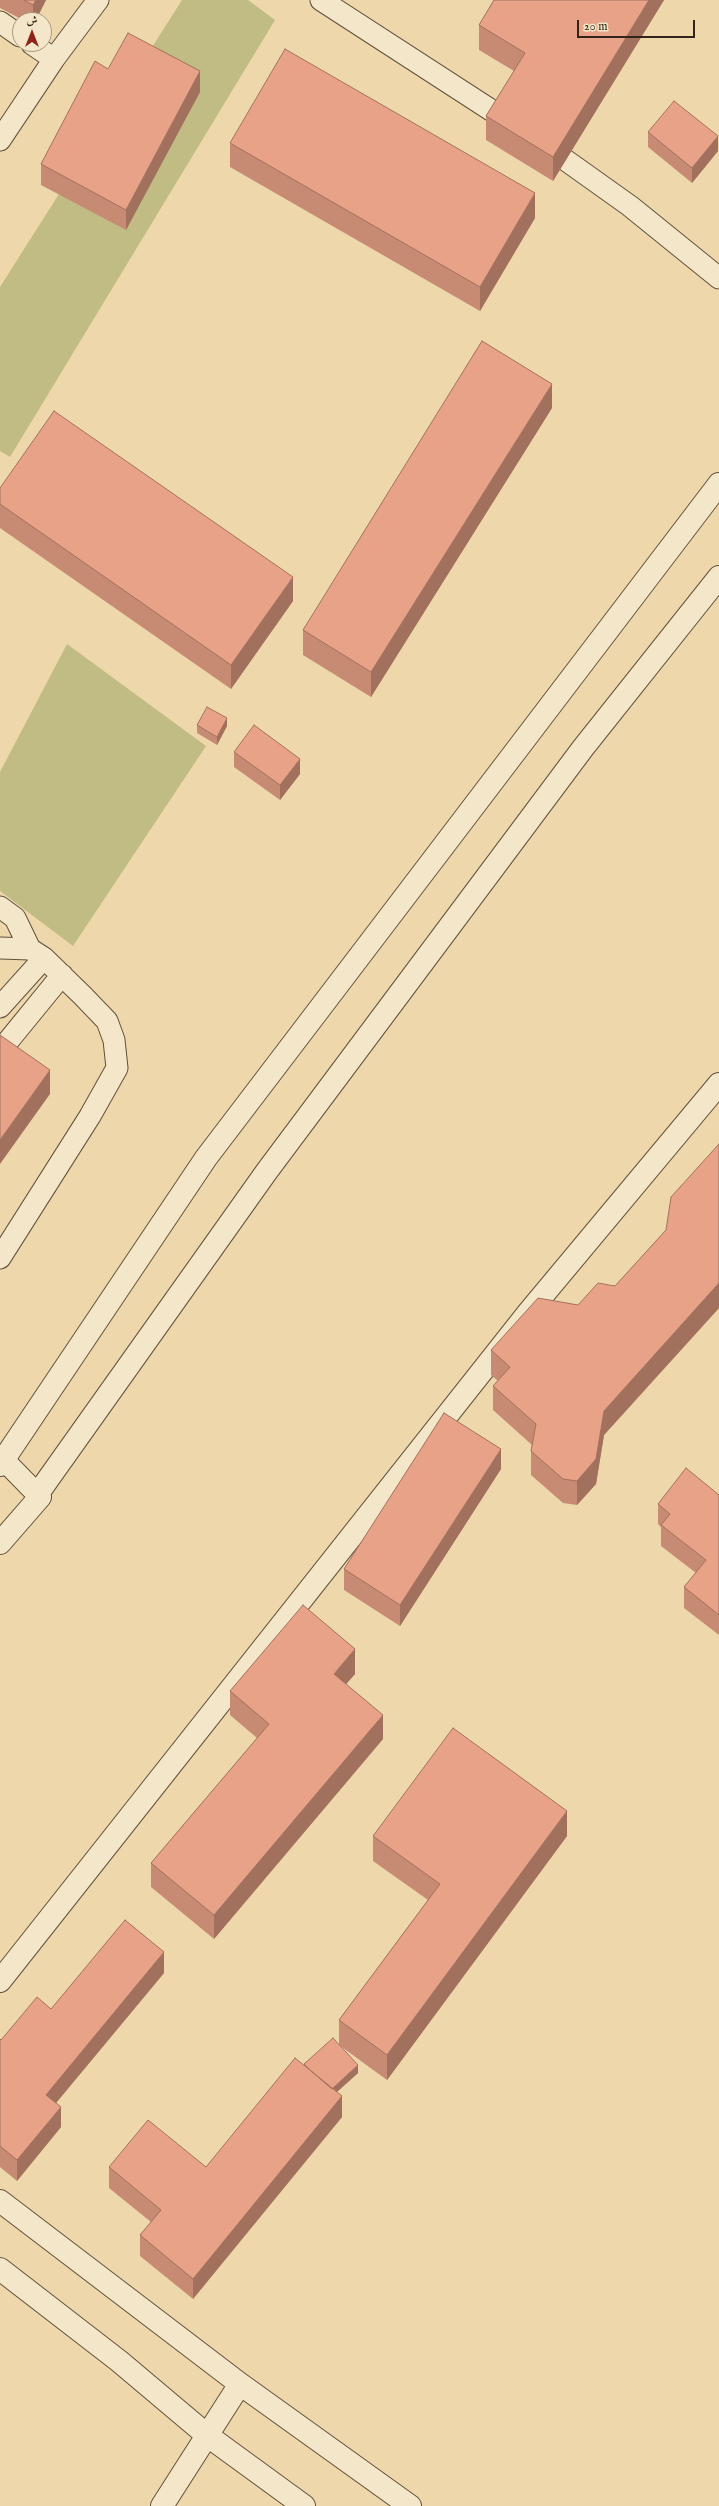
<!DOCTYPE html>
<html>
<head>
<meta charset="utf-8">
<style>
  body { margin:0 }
  #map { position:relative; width:719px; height:2506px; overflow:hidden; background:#eed8ab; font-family:"IM FELL English",Amiri,serif }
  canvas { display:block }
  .north { position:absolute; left:12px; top:12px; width:40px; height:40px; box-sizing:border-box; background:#f4e6c8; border:1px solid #a79882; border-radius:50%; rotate:0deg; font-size:11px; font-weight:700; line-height:16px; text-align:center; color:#332419 }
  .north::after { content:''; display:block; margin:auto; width:14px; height:18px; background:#8f2418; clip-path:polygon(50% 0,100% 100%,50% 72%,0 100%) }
  .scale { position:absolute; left:577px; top:20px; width:118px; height:18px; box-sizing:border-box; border:2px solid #332419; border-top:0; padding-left:5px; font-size:12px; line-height:14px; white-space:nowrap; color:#332419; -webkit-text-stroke:3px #f4e6c8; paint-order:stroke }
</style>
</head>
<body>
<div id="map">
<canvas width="719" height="2506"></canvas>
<div class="north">ش</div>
<div class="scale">20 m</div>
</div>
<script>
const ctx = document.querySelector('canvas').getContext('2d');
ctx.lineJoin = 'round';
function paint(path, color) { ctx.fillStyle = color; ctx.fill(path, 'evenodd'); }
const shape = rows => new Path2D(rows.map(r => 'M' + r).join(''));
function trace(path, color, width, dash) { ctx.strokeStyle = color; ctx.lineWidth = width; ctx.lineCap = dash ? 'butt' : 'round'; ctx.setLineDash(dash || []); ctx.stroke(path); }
const green = shape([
  [182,0,248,0,275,20,10,457,0,451,0,287],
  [67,644,206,746,73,946,0,891,0,772]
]);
const lane = shape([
  [321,0,514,125],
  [0,22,20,36],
  [32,44,54,59],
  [0,140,54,59,98,0],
  [543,144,630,206,719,278],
  [0,907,15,918,30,949],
  [0,948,30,949,44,958,83,996,107,1021,114,1040,117,1068,90,1116,0,1258],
  [0,1007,44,958],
  [0,1051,62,975],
  [0,1456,40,1497]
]);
const street = shape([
  [0,1465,206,1158,719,484],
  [0,1543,40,1497,39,1492,267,1171,583,748,719,577],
  [0,1981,528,1313,719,1084],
  [0,2201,240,2384,410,2506],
  [0,2269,119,2361,208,2436,304,2506],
  [162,2506,240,2384]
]);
const wall = shape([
  [0,0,46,0,36,20,23,20,0,8],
  [494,0,664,0,553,181,486,140,486,116,514,71,479,50,479,25],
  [108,69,200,92,126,230,41,185,41,164],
  [648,132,718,151,692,183,648,147],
  [230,143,535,218,480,311,230,167],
  [552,408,371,697,303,655,303,630],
  [0,488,293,601,231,689,0,528],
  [197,725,227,726,217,745,197,733],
  [234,752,300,774,280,800,234,767],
  [719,1144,719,1308,604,1435,596,1484,577,1505,563,1503,531,1475,531,1451,532,1445,493,1410,493,1386,498,1381,491,1375,491,1350,578,1305,615,1286,666,1230],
  [501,1469,400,1626,344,1590,344,1569],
  [719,1495,719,1635,684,1608,684,1587,696,1573,661,1546,661,1527,658,1524,658,1504],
  [355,1674,346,1684,383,1739,214,1939,151,1887,151,1863,257,1738,230,1715,230,1691],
  [373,1836,567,1836,387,2080,339,2045,339,2020,428,1900,373,1861],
  [164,1973,56,2103,61,2127,17,2181,0,2167,0,2039,1,2040,51,2009],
  [304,2064,358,2073,337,2092,342,2117,193,2299,140,2256,140,2235,151,2222,109,2188,109,2167,206,2167,304,2066]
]);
const shadedWall = shape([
  [36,0,46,0,36,20,33,20,33,5],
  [649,0,664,0,553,181,553,157],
  [200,71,200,92,126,230,126,210],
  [718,136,718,151,692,183,692,168],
  [535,193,535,218,480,311,480,287],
  [552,384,552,408,371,697,371,672],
  [293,577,293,601,231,689,231,665],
  [227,718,227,726,217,745,217,737],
  [300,759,300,774,280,800,280,785],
  [50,1070,50,1094,0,1164,0,1140],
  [719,1283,719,1308,604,1435,596,1484,577,1505,577,1481,604,1411],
  [501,1449,501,1469,400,1626,400,1605],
  [355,1649,355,1674,334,1698,334,1674],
  [383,1715,383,1739,214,1939,214,1915],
  [567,1811,567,1836,387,2080,387,2055],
  [164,1952,164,1973,46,2115,46,2095],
  [358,2065,358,2073,329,2099,329,2091],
  [342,2096,342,2117,193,2299,193,2279],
  [61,2107,61,2127,17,2181,17,2160]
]);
const building = shape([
  [24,0,36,0,33,5,24,0],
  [494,0,649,0,553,157,486,116,525,53,479,25,494,0],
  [128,33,200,71,126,210,41,164,95,61,108,69,128,33],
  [285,49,535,193,480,287,230,143,285,49],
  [674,101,718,136,692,168,648,132,674,101],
  [482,341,552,384,371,672,303,630,482,341],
  [54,411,293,577,231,665,0,504,0,488,54,411],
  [207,707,227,718,217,737,197,725,207,707],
  [254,725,300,759,280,785,234,752,254,725],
  [0,1035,50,1070,0,1140,0,1035],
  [719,1144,719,1283,604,1411,596,1459,577,1481,563,1479,531,1451,536,1424,493,1386,510,1367,491,1350,538,1298,578,1305,598,1283,615,1286,666,1230,671,1197,719,1144],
  [444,1413,501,1449,400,1605,344,1569,444,1413],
  [686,1468,719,1495,719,1615,684,1587,706,1560,661,1525,670,1514,658,1504,686,1468],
  [303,1605,355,1649,334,1674,383,1715,214,1915,151,1863,269,1724,230,1691,303,1605],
  [453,1728,567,1811,387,2055,339,2020,440,1884,373,1836,453,1728],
  [125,1920,164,1952,46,2095,61,2107,17,2160,0,2146,0,2039,1,2040,37,1997,51,2009,125,1920],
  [333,2038,358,2065,332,2089,310,2070,304,2064,333,2038],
  [295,2058,342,2096,193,2279,140,2235,161,2210,109,2167,148,2120,206,2167,295,2058]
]);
paint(green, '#c0bc84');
trace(lane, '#62513e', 23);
trace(street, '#62513e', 24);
trace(lane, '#f4e6c8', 21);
trace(street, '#f4e6c8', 22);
paint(wall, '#c78b74');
paint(shadedWall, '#a2715e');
paint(building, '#e7a287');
trace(building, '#a2715e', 1);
</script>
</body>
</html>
